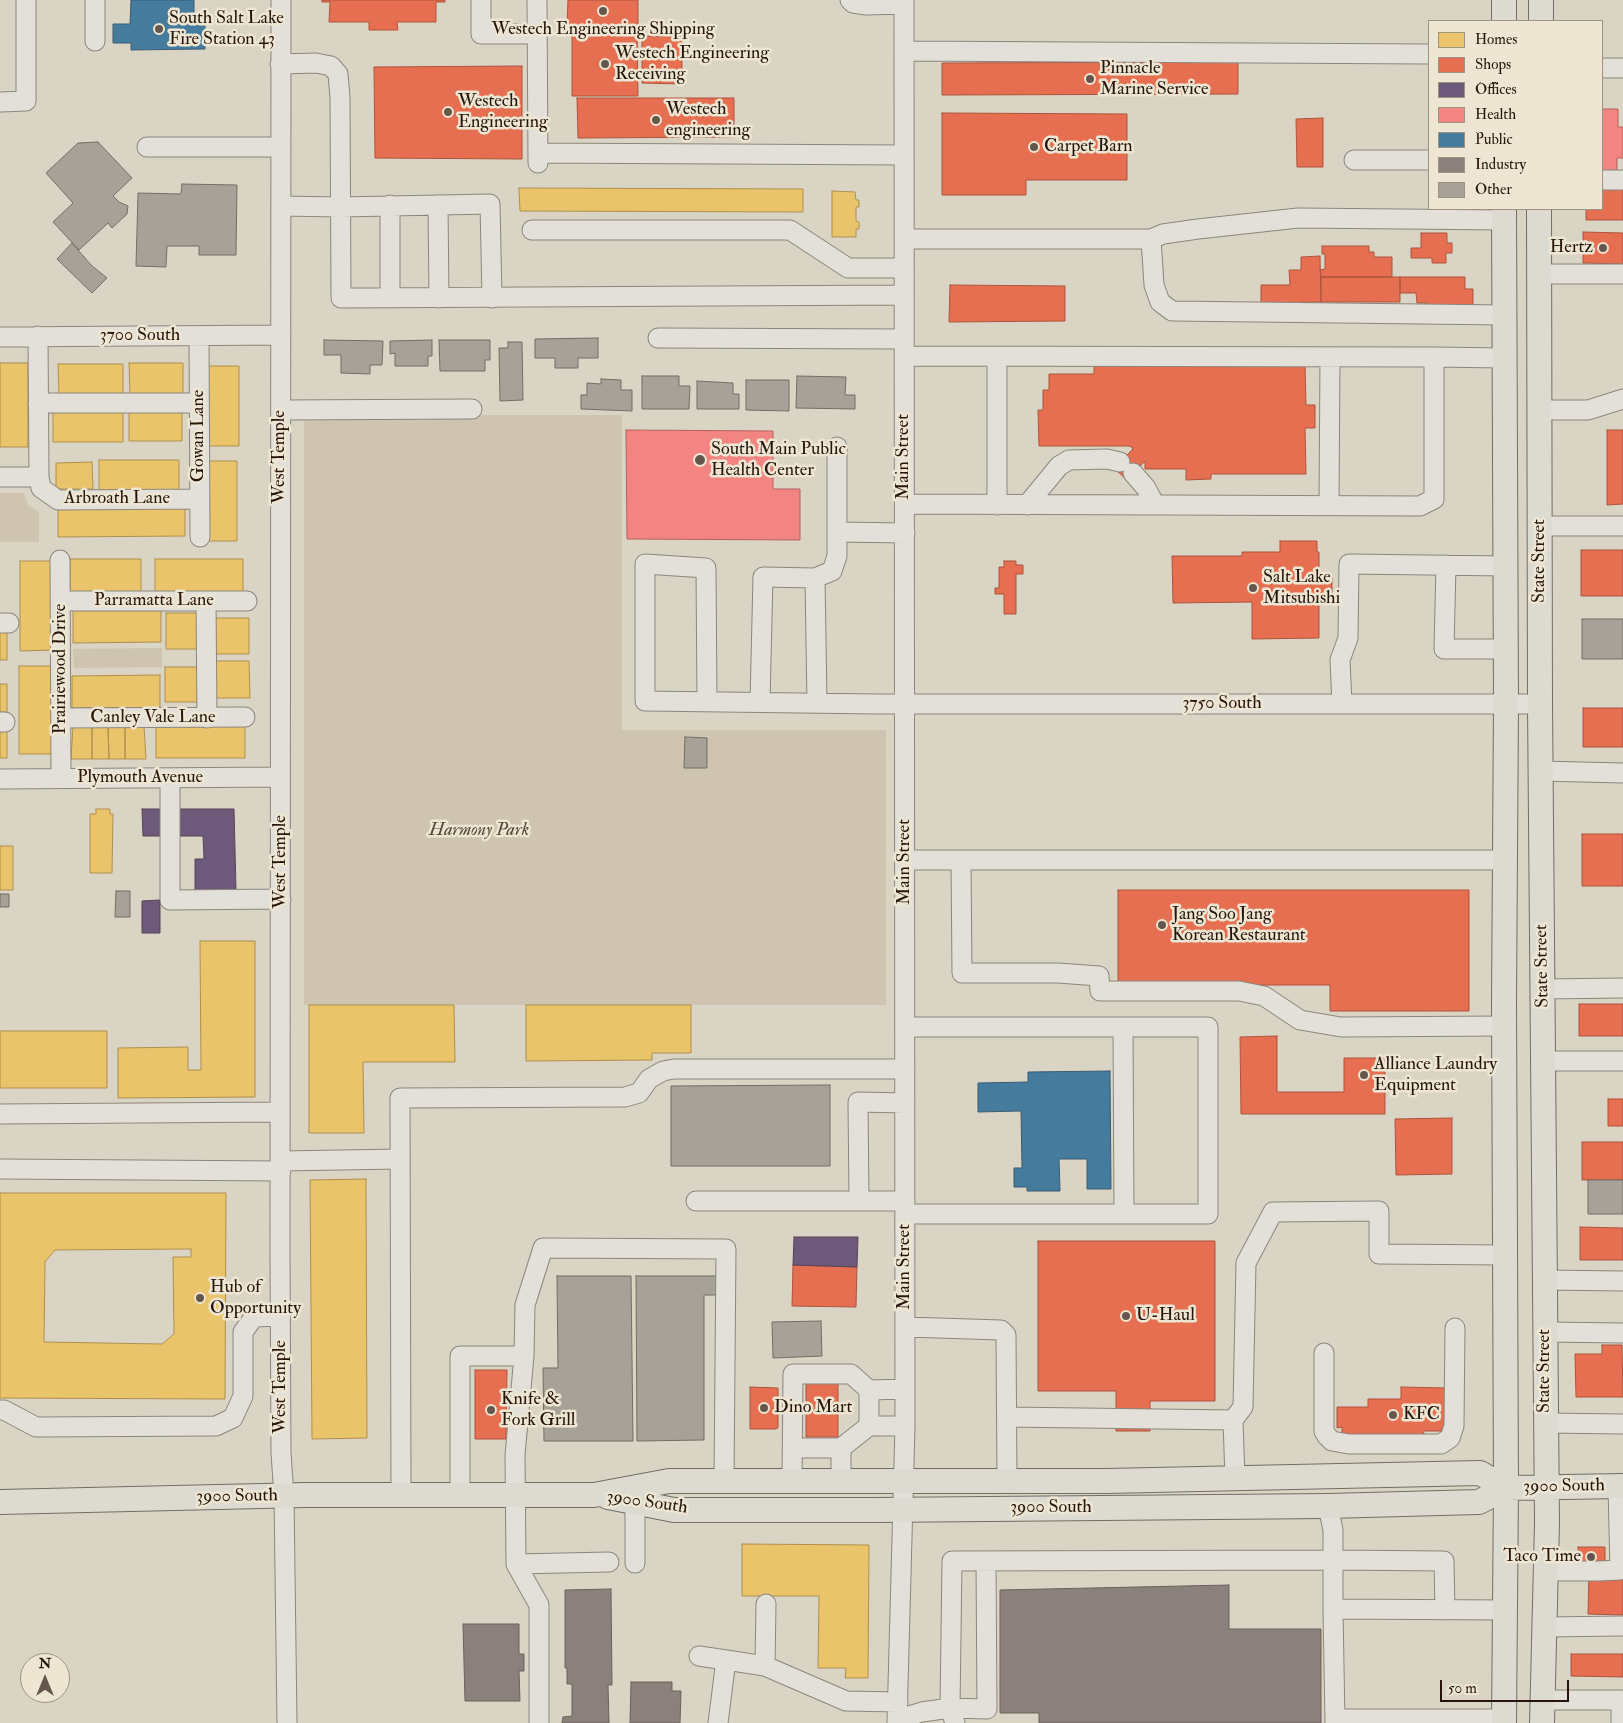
<!DOCTYPE html>
<html>
<head>
<meta charset="utf-8">
<style>
  body { margin:0 }
  #map { position:relative; width:1623px; height:1723px; overflow:hidden; background:#dad4c4; font-family:"IM FELL Double Pica",serif }
  canvas { display:block }
  .legend { position:absolute; left:1428px; top:20px; width:175px; height:190px; box-sizing:border-box; background:#ede6d2; border:1px solid #9e9283; margin:0; padding:6px 9px; list-style:none; font-size:15px; color:#27140d }
  .legend li { display:flex; align-items:center; gap:10px; height:25px }
  .legend b { width:25px; border:1px solid #9e9283 }
  .north { position:absolute; left:20px; top:1653px; width:50px; height:50px; box-sizing:border-box; background:#ede6d2; border:1px solid #9e9283; border-radius:50%; rotate:0deg; font-size:14px; font-weight:700; line-height:20px; text-align:center; color:#27140d }
  .north::after { content:''; display:block; margin:auto; width:18px; height:22px; background:#66574d; clip-path:polygon(50% 0,100% 100%,50% 72%,0 100%) }
  .scale { position:absolute; left:1440px; top:1680px; width:129px; height:22px; box-sizing:border-box; border:2px solid #27140d; border-top:0; padding-left:6px; font-size:15px; line-height:18px; white-space:nowrap; color:#27140d; -webkit-text-stroke:4px #ede6d2; paint-order:stroke }
</style>
</head>
<body>
<div id="map">
<canvas width="1623" height="1723"></canvas>
<ul class="legend">
<li><b style="height:14px;background:#e9c46a"></b>Homes</li>
<li><b style="height:14px;background:#e76f51"></b>Shops</li>
<li><b style="height:14px;background:#6d597a"></b>Offices</li>
<li><b style="height:14px;background:#f28482"></b>Health</li>
<li><b style="height:14px;background:#457b9d"></b>Public</li>
<li><b style="height:14px;background:#8a817c"></b>Industry</li>
<li><b style="height:14px;background:#a7a297"></b>Other</li>
</ul>
<div class="north">N</div>
<div class="scale">50 m</div>
</div>
<script>
const ctx = document.querySelector('canvas').getContext('2d');
ctx.lineJoin = 'round';
function paint(path, color) { ctx.fillStyle = color; ctx.fill(path, 'evenodd'); }
const shape = rows => new Path2D(rows.map(r => 'M' + r).join(''));
function trace(path, color, width, dash) { ctx.strokeStyle = color; ctx.lineWidth = width; ctx.lineCap = dash ? 'butt' : 'round'; ctx.setLineDash(dash || []); ctx.stroke(path); }
function label(font, color, halo, rows, align = 'center') {
  ctx.font = font + ' "IM FELL Double Pica",serif'; ctx.lineWidth = 5; ctx.setLineDash([]); ctx.textBaseline = 'middle'; ctx.strokeStyle = halo; ctx.fillStyle = color; for (const [text, x, y, turn = 0] of rows) {
    ctx.save(); ctx.translate(x, y); ctx.rotate((+turn || 0) * Math.PI / 180); ctx.textAlign = isNaN(turn) ? turn : align; if (halo) ctx.strokeText(text, 0, 0); ctx.fillText(text, 0, 0); ctx.restore();
  }
}
const green = shape([
  [304,415,622,415,622,730,886,730,886,1005,304,1005],
  [0,493,24,493,28,506,39,512,39,542,0,542],
  [162,648,162,667,74,668,73,649]
]);
const homes = shape([
  [519,188,803,189,803,212,520,211,519,188],
  [832,191,855,192,856,200,859,200,859,207,856,207,856,221,859,222,859,229,856,229,856,237,832,237,832,191],
  [0,363,28,363,28,447,0,447,0,363],
  [129,363,183,363,183,394,130,394,129,363],
  [58,364,123,364,123,394,59,395,58,364],
  [208,366,239,366,239,446,208,446,208,366],
  [53,411,123,411,123,442,53,442,53,411],
  [129,411,182,411,182,441,129,441,129,411],
  [99,460,179,460,179,491,99,492,99,460],
  [208,461,237,461,237,541,208,541,208,461],
  [92,462,93,489,56,489,56,463,92,462],
  [185,508,185,536,58,537,58,509,185,508],
  [70,559,141,559,141,592,70,592,70,559],
  [155,559,243,559,243,592,155,592,155,559],
  [20,561,53,561,53,650,20,651,20,561],
  [161,608,161,642,73,643,73,609,161,608],
  [166,613,199,613,198,649,166,649,166,613],
  [215,618,249,618,249,654,215,654,215,618],
  [0,632,7,632,7,660,0,660,0,632],
  [216,661,249,661,250,698,216,698,216,661],
  [19,666,53,666,53,754,19,754,19,666],
  [165,667,198,667,198,702,165,702,165,667],
  [160,675,160,708,72,708,72,676,160,675],
  [0,684,7,684,7,712,0,712,0,684],
  [245,724,245,758,156,758,156,725,245,724],
  [73,726,92,726,92,759,71,759,73,726],
  [92,726,108,726,109,759,92,759,92,726],
  [108,726,125,726,125,759,109,759,108,726],
  [125,726,144,726,146,759,125,759,125,726],
  [0,729,7,729,7,758,0,758,0,729],
  [96,809,110,809,110,814,113,814,112,873,90,873,90,814,96,814,96,809],
  [0,846,13,846,13,890,0,890,0,846],
  [200,941,255,941,255,1097,118,1098,118,1048,188,1047,188,1070,201,1070,200,941],
  [309,1005,454,1005,455,1062,363,1062,364,1133,309,1133,309,1005],
  [526,1005,691,1005,691,1053,652,1053,652,1060,526,1061,526,1005],
  [0,1031,107,1031,107,1088,0,1088,0,1031],
  [366,1179,367,1438,312,1439,310,1180,366,1179],
  [0,1193,226,1193,225,1399,0,1398,0,1193],
  [191,1249,191,1257,173,1257,174,1334,162,1344,44,1342,45,1262,55,1250,191,1249],
  [742,1544,869,1545,868,1678,845,1678,846,1668,818,1668,819,1596,742,1596,742,1544]
]);
const shops = shape([
  [322,0,445,0,445,2,436,2,436,22,397,22,398,30,369,30,369,22,329,22,330,2,322,2,322,0],
  [568,0,638,0,638,26,567,26,568,0],
  [579,28,637,28,638,96,572,96,572,32,579,32,579,28],
  [642,36,682,37,682,84,642,83,642,36],
  [1238,62,1238,94,942,95,942,63,1238,62],
  [522,66,522,159,375,158,374,67,522,66],
  [577,98,734,98,734,137,578,138,577,98],
  [942,113,1127,114,1127,180,1026,180,1026,195,942,195,942,113],
  [1323,118,1323,167,1297,167,1296,119,1323,118],
  [1602,188,1623,188,1623,220,1586,220,1586,209,1602,209,1602,188],
  [1583,232,1623,233,1623,264,1583,263,1583,232],
  [1421,233,1447,233,1447,243,1452,243,1452,253,1446,253,1446,263,1432,263,1432,258,1411,258,1411,248,1421,248,1421,233],
  [1322,246,1369,246,1369,252,1374,252,1374,257,1392,257,1392,277,1321,277,1320,270,1325,269,1325,254,1322,254,1322,246],
  [1320,256,1321,302,1261,303,1261,285,1290,285,1289,270,1301,270,1301,257,1320,256],
  [1321,277,1400,277,1400,302,1321,302,1321,277],
  [1400,277,1465,277,1465,289,1473,289,1473,307,1427,307,1427,303,1417,303,1416,293,1400,293,1400,277],
  [950,285,1065,286,1065,321,949,322,950,285],
  [1305,363,1306,405,1315,405,1315,428,1305,428,1306,474,1211,474,1211,479,1186,480,1186,469,1145,469,1145,461,1127,480,1114,468,1133,449,1130,446,1039,446,1038,410,1043,410,1043,390,1049,390,1049,374,1094,374,1094,364,1305,363],
  [1607,430,1623,430,1623,504,1607,505,1607,430],
  [1280,541,1317,541,1317,552,1319,552,1319,576,1332,576,1332,600,1319,600,1319,638,1252,639,1252,602,1173,603,1172,556,1242,556,1242,552,1280,552,1280,541],
  [1581,550,1623,550,1623,596,1581,596,1581,550],
  [1004,561,1016,561,1016,565,1023,565,1023,574,1016,574,1016,614,1004,614,1004,594,995,594,995,588,999,588,999,567,1004,567,1004,561],
  [1583,708,1623,708,1623,747,1583,747,1583,708],
  [1582,834,1623,834,1623,886,1582,886,1582,834],
  [1118,890,1469,890,1469,1011,1330,1011,1330,985,1118,985,1118,890],
  [1579,1004,1623,1004,1623,1036,1579,1036,1579,1004],
  [1277,1036,1277,1092,1344,1092,1344,1058,1385,1058,1385,1114,1241,1114,1240,1037,1277,1036],
  [1608,1099,1623,1099,1623,1126,1608,1126,1608,1099],
  [1452,1118,1452,1174,1396,1175,1395,1119,1452,1118],
  [1582,1142,1623,1142,1623,1180,1582,1180,1582,1142],
  [1580,1227,1623,1228,1623,1260,1580,1260,1580,1227],
  [1038,1241,1215,1241,1215,1401,1150,1401,1150,1431,1116,1431,1116,1391,1038,1391,1038,1241],
  [793,1265,857,1267,856,1307,792,1306,793,1265],
  [1602,1345,1622,1345,1623,1397,1576,1397,1575,1354,1602,1354,1602,1345],
  [475,1370,507,1370,506,1439,475,1439,475,1370],
  [806,1378,838,1378,838,1437,806,1437,806,1378],
  [750,1387,778,1388,778,1428,775,1429,750,1429,750,1387],
  [1401,1387,1448,1388,1448,1431,1424,1431,1423,1437,1342,1437,1342,1427,1337,1428,1337,1407,1368,1407,1368,1399,1401,1399,1401,1387],
  [1578,1547,1605,1547,1605,1567,1578,1567,1578,1547],
  [1589,1573,1623,1573,1623,1615,1588,1614,1589,1573],
  [1571,1654,1623,1654,1623,1677,1571,1676,1571,1654]
]);
const offices = shape([
  [142,809,234,809,236,891,195,891,195,859,204,859,203,836,143,836,142,809],
  [160,900,160,933,142,933,142,901,160,900],
  [794,1237,858,1237,857,1267,793,1265,794,1237]
]);
const health = shape([
  [1602,109,1618,109,1618,127,1623,127,1623,158,1617,158,1617,175,1602,175,1602,109],
  [626,430,773,431,773,489,800,489,800,540,627,539,626,430]
]);
const public = shape([
  [131,0,194,0,194,18,205,18,205,49,131,50,131,43,113,43,113,24,130,24,131,0],
  [1110,1071,1111,1189,1087,1189,1087,1159,1059,1159,1060,1191,1027,1191,1027,1187,1014,1187,1014,1168,1022,1168,1021,1111,978,1112,978,1083,1028,1082,1028,1072,1110,1071]
]);
const industry = shape([
  [1229,1585,1229,1629,1321,1629,1321,1723,1039,1723,1039,1713,1000,1713,1000,1590,1229,1585],
  [611,1589,612,1685,608,1685,609,1723,562,1723,563,1717,572,1716,572,1684,567,1684,567,1668,565,1668,565,1590,611,1589],
  [463,1624,519,1624,519,1654,524,1654,524,1671,519,1671,520,1701,465,1701,463,1624],
  [631,1682,672,1682,672,1691,681,1691,680,1723,630,1723,631,1682]
]);
const building = shape([
  [98,142,132,178,113,196,119,202,128,206,127,214,112,228,108,223,79,250,53,222,73,203,46,173,78,143,98,142],
  [182,184,237,185,236,255,199,255,199,246,167,246,166,267,136,266,138,193,181,194,182,184],
  [72,243,91,265,107,278,92,293,57,259,72,243],
  [598,338,598,358,578,358,578,368,555,368,555,358,535,358,535,339,598,338],
  [324,340,383,341,382,365,370,365,370,374,341,373,341,355,324,355,324,340],
  [432,340,432,356,428,356,428,366,395,366,395,353,390,354,390,341,432,340],
  [439,340,490,340,490,360,485,360,485,371,440,371,439,340],
  [508,342,522,342,523,400,500,401,499,348,508,348,508,342],
  [642,376,679,376,679,386,690,386,689,409,642,409,642,376],
  [797,376,846,377,845,395,855,395,855,409,796,408,797,376],
  [601,379,621,380,621,390,632,390,632,411,581,409,581,395,587,395,587,383,601,384,601,379],
  [746,380,789,380,789,411,746,410,746,380],
  [697,381,733,383,733,394,739,394,739,409,697,409,697,381],
  [1582,619,1623,619,1623,659,1582,659,1582,619],
  [685,737,707,738,707,768,684,768,685,737],
  [116,891,130,891,130,917,115,917,116,891],
  [0,894,9,894,9,907,0,907,0,894],
  [830,1085,830,1166,671,1166,671,1086,830,1085],
  [1588,1180,1623,1180,1623,1214,1588,1214,1588,1180],
  [557,1276,631,1276,633,1441,544,1441,543,1368,558,1368,557,1276],
  [636,1276,717,1276,717,1295,704,1295,704,1440,637,1441,636,1276],
  [821,1321,822,1356,773,1358,772,1322,821,1321]
]);
const minor = shape([
  [95,0,95,41],
  [281,0,280,1254,281,1453,284,1496,287,1723],
  [481,0,481,34,537,34],
  [537,0,538,163],
  [850,0,853,3,866,5,904,4],
  [904,51,1429,54],
  [280,64,316,63,331,66,338,74,340,97,341,298,904,295],
  [1602,68,1623,68],
  [0,102,26,101,26,0],
  [147,147,281,147],
  [538,153,904,155],
  [1354,160,1429,160],
  [1602,180,1623,180],
  [438,205,439,298],
  [281,206,340,207,490,204,492,298],
  [532,230,790,230,848,268,904,268],
  [904,239,1151,239,1154,285,1160,302,1172,311,1504,315],
  [1151,239,1163,234,1198,229,1298,218,1504,220],
  [1539,274,1623,274],
  [390,298,390,205],
  [38,336,39,477,41,488,58,500,199,499],
  [199,336,200,537],
  [0,337,281,335],
  [658,338,904,339],
  [904,356,1434,357,1434,499,1420,506,905,504],
  [997,357,997,505],
  [1434,357,1504,358],
  [38,403,199,403],
  [281,410,472,409],
  [1539,410,1588,410,1623,399],
  [1133,473,1146,488,1155,505],
  [0,477,39,477],
  [1027,505,1059,466,1069,460,1107,459,1120,462],
  [1329,505,1330,357],
  [1540,526,1623,526],
  [837,532,905,533],
  [60,560,61,778],
  [1446,565,1444,649,1505,649],
  [61,601,247,601],
  [206,601,207,718],
  [0,623,9,623],
  [707,702,706,568,645,564,645,701,878,704,1540,704],
  [760,702,763,577,815,578],
  [817,703,815,578,832,571,837,556,837,447],
  [1342,704,1340,660,1348,638,1349,564,1506,566],
  [61,718,245,717],
  [0,722,5,722],
  [1540,771,1623,773],
  [170,778,170,900,281,899],
  [0,779,280,777],
  [905,860,1505,860],
  [961,860,962,973,1058,973,1099,976,1100,991,1239,991,1264,996,1300,1020,1341,1027,1504,1026],
  [1543,989,1623,988],
  [905,1027,1208,1027,1208,1214,905,1214],
  [1123,1027,1124,1214],
  [1543,1061,1623,1061],
  [0,1114,280,1112],
  [281,1161,400,1159],
  [0,1169,281,1171],
  [696,1201,905,1201],
  [859,1201,858,1102,905,1103],
  [1544,1280,1623,1281],
  [906,1327,1001,1330,1006,1335,1007,1482],
  [1544,1332,1623,1333],
  [1324,1353,1324,1431,1327,1436,1332,1441,1349,1444,1441,1444,1450,1438,1454,1426,1455,1328],
  [524,1356,515,1455,516,1564,539,1605,539,1723],
  [0,1410,4,1410,36,1427,216,1426,233,1418,243,1396,243,1332,254,1317,281,1316],
  [1007,1417,1233,1420,1235,1479],
  [1233,1420,1243,1407,1246,1263,1273,1212,1379,1211,1379,1254,1506,1255],
  [1545,1423,1623,1424],
  [869,1426,869,1390],
  [793,1448,841,1448],
  [841,1480,841,1448,869,1426,905,1426],
  [792,1481,793,1374,851,1374,869,1390,905,1389],
  [460,1495,460,1356,524,1356,525,1305,543,1248,726,1249,724,1481],
  [401,1496,400,1098,625,1097,639,1093,649,1079,663,1071,674,1069,905,1069],
  [1328,1506,1333,1530,1333,1609,1504,1610],
  [635,1563,635,1503],
  [516,1564,609,1562],
  [1546,1571,1598,1571,1620,1570,1618,1487],
  [1333,1609,1335,1723],
  [1544,1627,1623,1626],
  [699,1656,726,1660],
  [765,1666,766,1604],
  [1543,1700,1621,1700,1621,1723],
  [898,1719,922,1712,950,1708,987,1709,986,1561],
  [1335,1719,1504,1719],
  [718,1723,726,1660,765,1666,846,1701,898,1702],
  [897,1723,905,1426,904,0],
  [955,1723,950,1708,952,1561,1333,1560,1444,1561,1445,1610]
]);
const major = shape([
  [1504,0,1504,21],
  [1541,21,1541,0],
  [1504,209,1506,704,1504,1003,1506,1488,1504,1723],
  [1539,209,1540,704,1547,1523,1542,1723],
  [608,1497,674,1510,875,1510,1328,1506,1479,1502,1506,1488,1623,1486],
  [0,1502,305,1495,594,1495,669,1481,1106,1481,1480,1473,1506,1488]
]);
const markers = [
  [603,11,5,"#66574d"],
  [159,29,5,"#66574d"],
  [605,64,5,"#66574d"],
  [1090,79,5,"#66574d"],
  [448,112,5,"#66574d"],
  [656,120,5,"#66574d"],
  [1034,147,5,"#66574d"],
  [1603,248,5,"#66574d"],
  [700,460,6,"#66574d"],
  [1253,588,5,"#66574d"],
  [1162,925,5,"#66574d"],
  [1364,1075,5,"#66574d"],
  [200,1298,5,"#66574d"],
  [1126,1316,5,"#66574d"],
  [764,1408,5,"#66574d"],
  [491,1410,5,"#66574d"],
  [1393,1415,5,"#66574d"],
  [1591,1557,5,"#66574d"]
];
const poiNames = [
  ["South Salt Lake",169,19],
  ["Fire Station 43",169,40],
  ["Westech Engineering Shipping",603,30,"center"],
  ["Westech Engineering",615,54],
  ["Receiving",615,75],
  ["Pinnacle",1100,69],
  ["Marine Service",1100,90],
  ["Westech",458,102],
  ["Engineering",458,123],
  ["Westech",666,110],
  ["engineering",666,131],
  ["Carpet Barn",1044,147],
  ["Hertz",1593,248,"right"],
  ["South Main Public",711,450],
  ["Health Center",711,471],
  ["Salt Lake",1263,578],
  ["Mitsubishi",1263,599],
  ["Jang Soo Jang",1172,915],
  ["Korean Restaurant",1172,936],
  ["Alliance Laundry",1374,1065],
  ["Equipment",1374,1086],
  ["Hub of",210,1288],
  ["Opportunity",210,1309],
  ["U-Haul",1136,1316],
  ["Knife &",501,1400],
  ["Fork Grill",501,1421],
  ["Dino Mart",774,1408],
  ["KFC",1403,1415],
  ["Taco Time",1581,1557,"right"]
];
const streetNames = [
  ["3700 South",140,336],
  ["Gowan Lane",199,436,-90],
  ["West Temple",280,457,-90],
  ["Main Street",904,457,-90],
  ["Arbroath Lane",117,499],
  ["State Street",1540,561,-90],
  ["Parramatta Lane",154,601],
  ["Prairiewood Drive",61,669,-90],
  ["3750 South",1222,704],
  ["Canley Vale Lane",153,718],
  ["Plymouth Avenue",140,778],
  ["West Temple",281,862,-90],
  ["Main Street",905,862,-90],
  ["State Street",1543,966,-91],
  ["Main Street",905,1267,-90],
  ["State Street",1545,1371,-90],
  ["West Temple",281,1387,-90],
  ["3900 South",1564,1487,-1],
  ["3900 South",237,1497,-1],
  ["3900 South",647,1503,8],
  ["3900 South",1051,1508]
];
const parkNames = [
  ["Harmony Park",479,831]
];
paint(green, '#cec4af');
paint(homes, '#e9c46a');
trace(homes, '#af8f4e', 1);
paint(shops, '#e76f51');
trace(shops, '#ad543d', 1);
paint(offices, '#6d597a');
trace(offices, '#584459', 1);
paint(health, '#f28482');
trace(health, '#b5625f', 1);
paint(public, '#457b9d');
trace(public, '#3c5c72', 1);
paint(industry, '#8a817c');
trace(industry, '#6c605b', 1);
paint(building, '#a7a297');
trace(building, '#736d64', 1);
trace(minor, '#8c867c', 21);
trace(major, '#736d64', 26);
trace(minor, '#e2e0d8', 19);
trace(major, '#dddad1', 24);
for (const [x, y, r, color] of markers) { const dot = new Path2D(); dot.arc(x, y, r, 0, 2 * Math.PI); ctx.fillStyle = color; ctx.fill(dot); trace(dot, '#ede6d2', 2); }
label('18px', '#27140d', '#ede6d2', poiNames, 'left');
label('18px', '#27140d', '#ede6d2', streetNames);
label('italic 18px', '#564538', '#ede6d2', parkNames);
</script>
</body>
</html>
